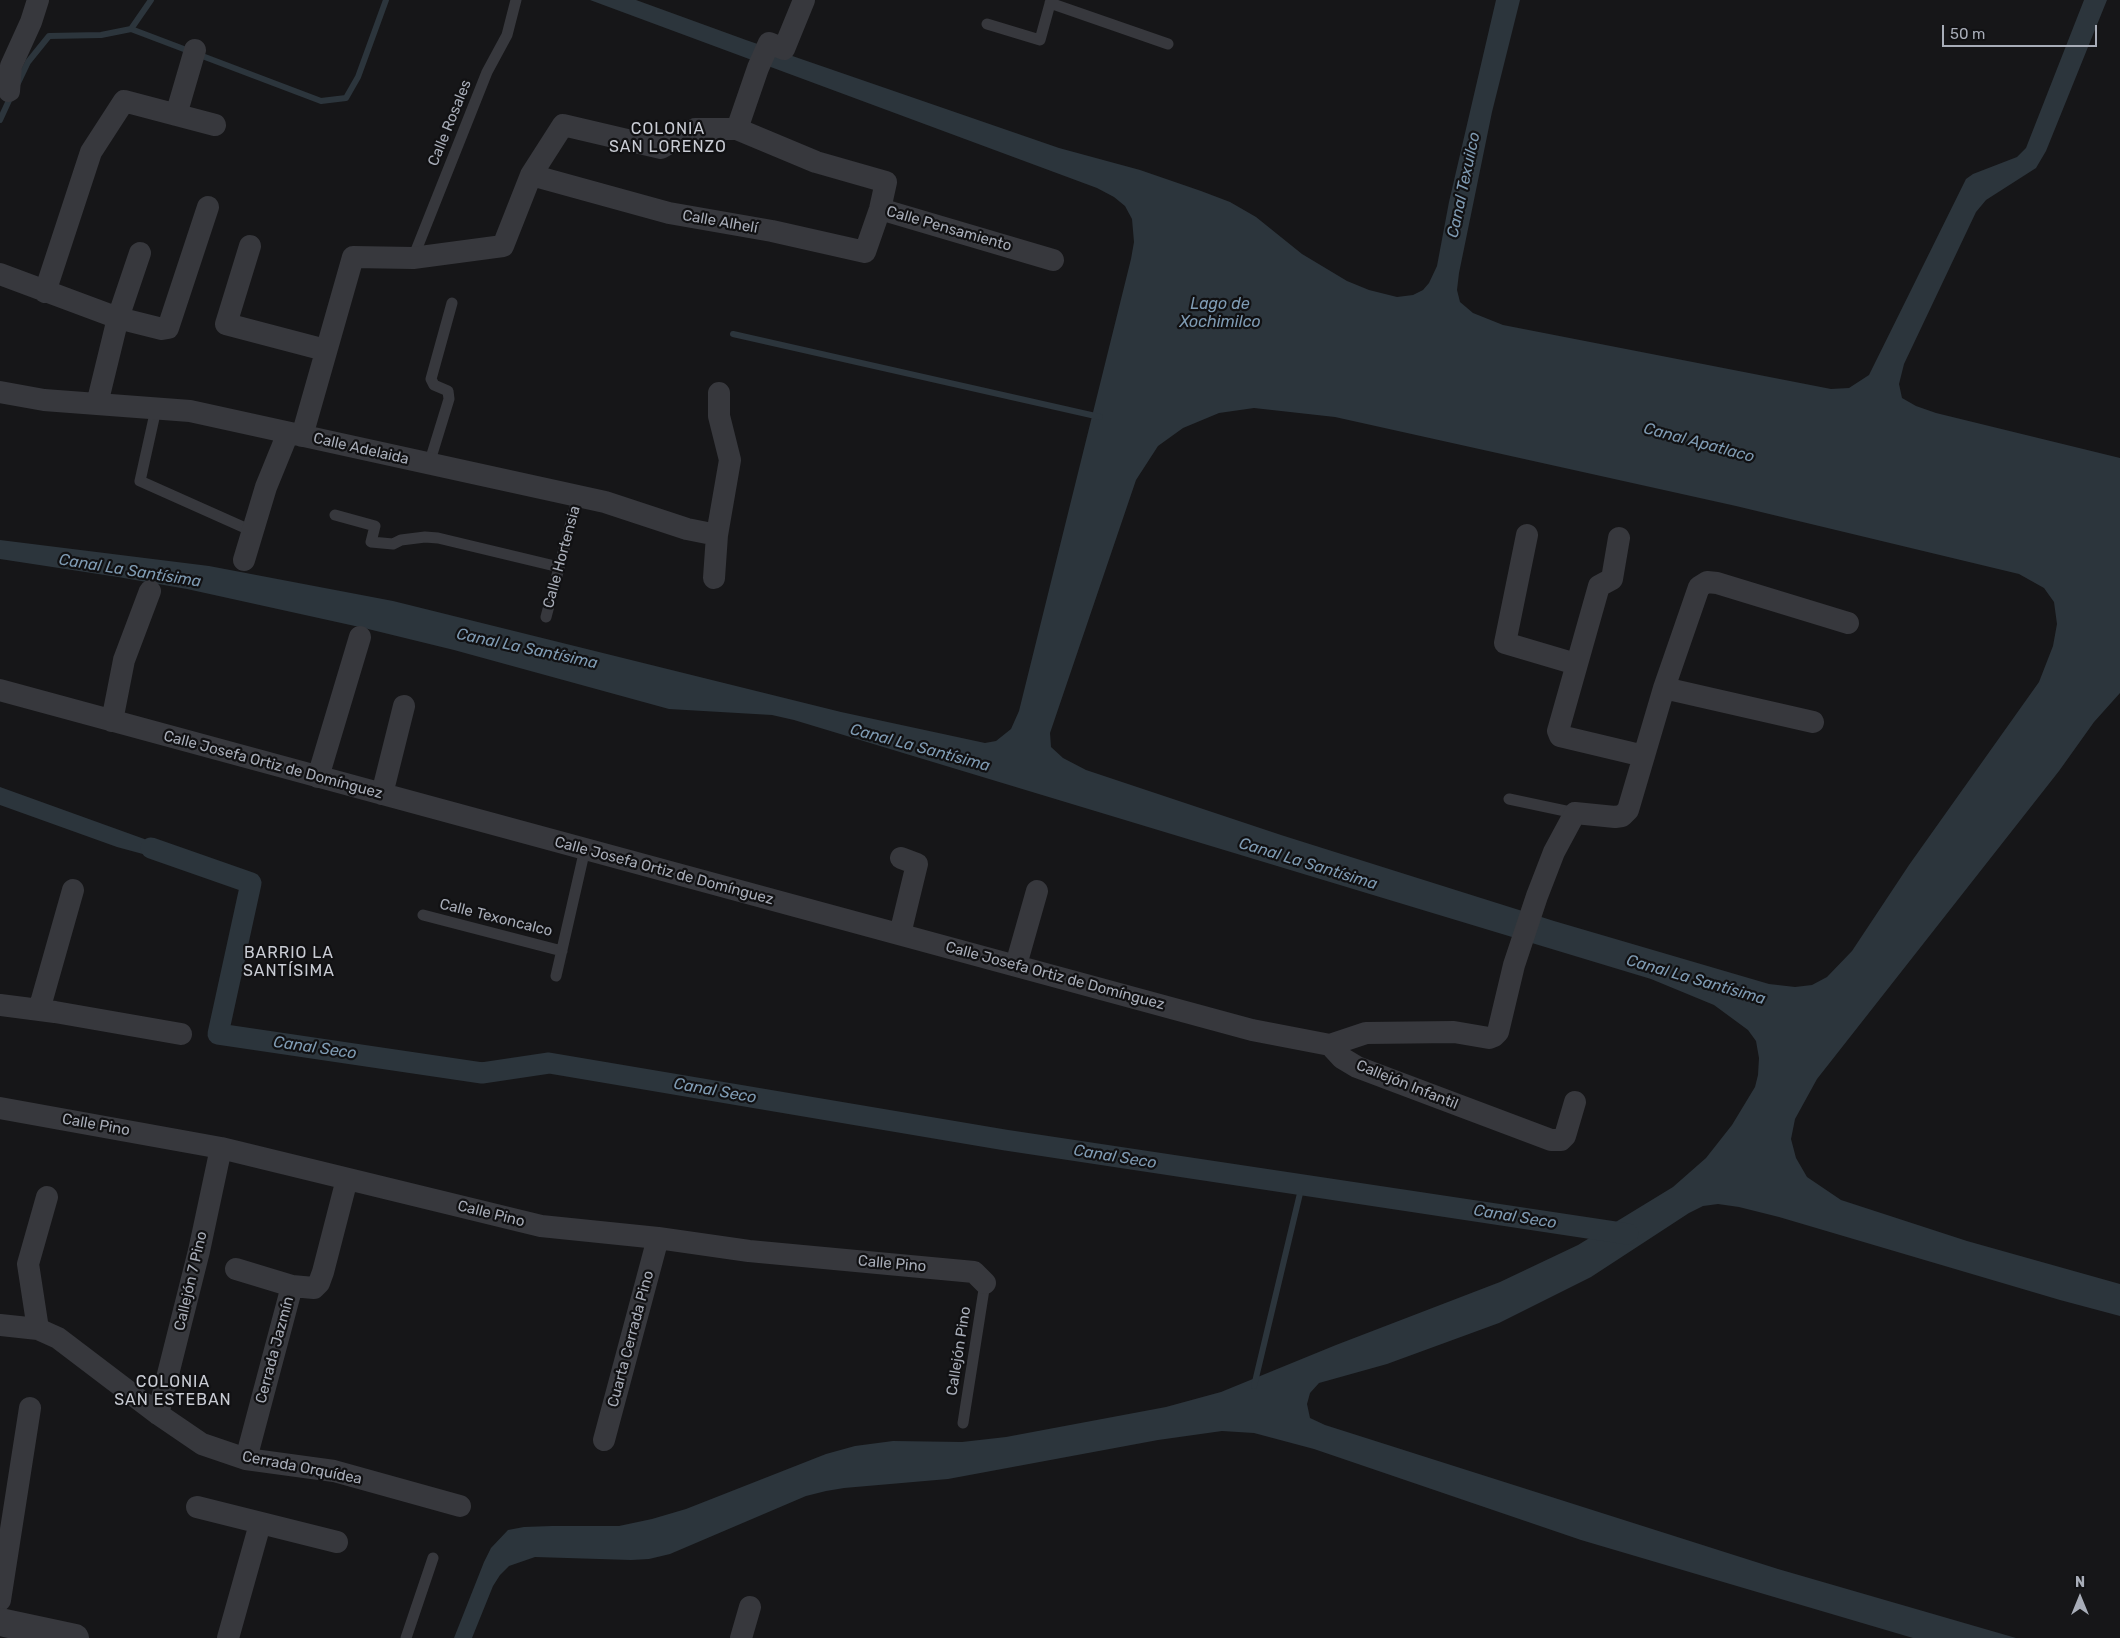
<!DOCTYPE html>
<html>
<head>
<meta charset="utf-8">
<style>
  body { margin:0 }
  #map { position:relative; width:2120px; height:1638px; overflow:hidden; background:#161618; font-family:Rubik,sans-serif }
  canvas { display:block }
  .north { position:absolute; left:2055px; top:1573px; width:50px; height:50px; -webkit-text-stroke:4px #111113; paint-order:stroke; rotate:0deg; font-size:14px; font-weight:700; line-height:20px; text-align:center; color:#a8adb8 }
  .north::after { content:''; display:block; margin:auto; width:18px; height:22px; background:#a8adb8; clip-path:polygon(50% 0,100% 100%,50% 72%,0 100%) }
  .scale { position:absolute; left:1942px; top:25px; width:155px; height:22px; box-sizing:border-box; border:2px solid #a8adb8; border-top:0; padding-left:6px; font-size:15px; line-height:18px; white-space:nowrap; color:#a8adb8; -webkit-text-stroke:4px #111113; paint-order:stroke }
</style>
</head>
<body>
<div id="map">
<canvas width="2120" height="1638"></canvas>
<div class="north">N</div>
<div class="scale">50 m</div>
</div>
<script>
const ctx = document.querySelector('canvas').getContext('2d');
ctx.lineJoin = 'round';
function paint(path, color) { ctx.fillStyle = color; ctx.fill(path, 'evenodd'); }
const shape = rows => new Path2D(rows.map(r => 'M' + r).join(''));
function trace(path, color, width, dash) { ctx.strokeStyle = color; ctx.lineWidth = width; ctx.lineCap = dash ? 'butt' : 'round'; ctx.setLineDash(dash || []); ctx.stroke(path); }
function label(font, color, halo, rows, align = 'center') {
  ctx.font = font + ' Rubik,sans-serif'; ctx.lineWidth = 4.5; ctx.setLineDash([]); ctx.textBaseline = 'middle'; ctx.strokeStyle = halo; ctx.fillStyle = color; for (const [text, x, y, turn = 0] of rows) {
    ctx.save(); ctx.translate(x, y); ctx.rotate((+turn || 0) * Math.PI / 180); ctx.textAlign = isNaN(turn) ? turn : align; if (halo) ctx.strokeText(text, 0, 0); ctx.fillText(text, 0, 0); ctx.restore();
  }
}
const water = shape([
  [590,0,636,0,746,40,1059,148,1140,170,1201,191,1230,202,1256,217,1302,254,1347,281,1369,290,1397,297,1413,295,1423,290,1429,283,1437,266,1449,202,1496,0,1520,0,1492,112,1459,273,1457,290,1460,302,1473,313,1503,325,1831,389,1849,388,1869,375,1966,179,1973,174,2017,157,2026,148,2084,0,2107,0,2046,151,2036,168,1986,200,1976,212,1904,364,1899,384,1902,398,1916,406,1936,413,2120,458,2120,693,2094,722,2059,771,1817,1079,1795,1119,1791,1139,1796,1158,1807,1177,1841,1200,1967,1241,2120,1284,2120,1316,2060,1300,1779,1217,1739,1207,1718,1204,1703,1206,1689,1213,1591,1277,1499,1323,1387,1364,1319,1383,1310,1393,1307,1404,1310,1418,1325,1425,1778,1569,2016,1638,1913,1638,1581,1540,1314,1449,1254,1433,1222,1431,1158,1440,948,1479,844,1488,826,1491,806,1496,670,1554,649,1559,631,1560,535,1557,509,1566,500,1575,493,1586,472,1638,454,1638,484,1562,491,1548,508,1530,524,1527,552,1526,619,1526,652,1519,686,1509,826,1454,855,1446,893,1441,962,1442,1006,1437,1166,1407,1221,1392,1336,1345,1500,1282,1578,1245,1673,1187,1706,1158,1732,1125,1755,1087,1758,1075,1759,1058,1756,1041,1748,1030,1714,1005,1651,979,794,720,772,715,669,709,454,650,364,628,187,589,118,577,0,559,0,540,209,566,393,601,841,712,985,743,996,741,1011,729,1019,711,1131,259,1134,242,1132,219,1125,206,1114,197,1097,188],
  [1254,408,1335,417,1736,506,2019,574,2044,588,2054,602,2057,624,2053,646,2039,682,1909,865,1852,951,1827,977,1812,985,1795,987,1769,984,1554,921,1281,835,1086,770,1063,758,1051,747,1050,733,1136,480,1158,446,1183,428,1219,413],
  [0,787,172,849,178,853,179,858,165,860,117,847,0,805]
]);
const stream = shape([
  [131,29,321,101,346,98,358,77,386,0],
  [18,83,28,62,49,36,101,35,131,29,151,0],
  [0,120,11,96],
  [733,334,1100,417],
  [1254,1386,1302,1185]
]);
const canal = shape([
  [151,848,251,883,218,1034,482,1073,549,1063,1005,1140,1628,1234]
]);
const service = shape([
  [1050,3,1168,44],
  [987,24,1040,40,1051,0],
  [413,258,487,72,507,35,516,0],
  [156,409,140,481,252,531],
  [429,464,449,399,448,391,434,385,431,379,452,303],
  [335,515,375,526,371,542,393,544,401,540,425,537,438,538,559,567],
  [546,617,578,496],
  [1509,799,1575,813],
  [423,915,562,951],
  [556,976,585,849],
  [963,1423,985,1283],
  [406,1638,433,1558]
]);
const minor = shape([
  [9,91,11,66,31,22,38,0],
  [176,115,195,50],
  [737,129,758,68,769,43,784,49,804,0],
  [880,209,1053,260],
  [250,246,226,324,325,350],
  [0,274,118,318,162,329,168,328,208,207],
  [45,292,91,152,124,101,215,125],
  [0,392,44,400,190,411,605,502,687,529,717,535],
  [97,404,118,318,140,253],
  [302,436,353,257,413,258,503,246,531,175,563,125,661,148,695,129,737,129,816,162,886,182,880,209,865,252,772,231,669,213,531,175],
  [1527,535,1505,643,1576,664],
  [1619,538,1612,579,1599,586,1558,731,1560,736,1644,756],
  [244,560,266,487,288,433],
  [714,578,717,535,730,460,719,416,719,393],
  [1664,688,1813,722],
  [0,690,1252,1030,1330,1045,1366,1033,1454,1032,1489,1038,1494,1036,1498,1032,1514,965,1537,896,1554,852,1575,813,1615,817,1622,816,1628,810,1664,688,1699,587,1707,582,1717,583,1848,623],
  [112,721,124,660,150,591],
  [318,777,360,637],
  [382,794,404,706],
  [900,934,917,864,901,858],
  [1016,965,1037,891],
  [0,1005,55,1012,181,1034],
  [39,1010,73,890],
  [1330,1045,1342,1058,1357,1067,1551,1140,1561,1140,1565,1136,1575,1102],
  [0,1108,221,1148,541,1226,658,1238,749,1251,974,1272,985,1283],
  [236,1269,292,1286],
  [0,1325,38,1329,58,1338,158,1414,202,1444,246,1459,334,1471,460,1506],
  [38,1329,28,1264,47,1197],
  [158,1414,199,1251,221,1148],
  [604,1440,658,1238],
  [246,1459,292,1286,314,1288,319,1283,323,1272,347,1179],
  [197,1507,337,1542],
  [0,1600,30,1408],
  [228,1638,260,1524],
  [741,1638,750,1607]
]);
const tertiary = shape([
  [0,1622,75,1638]
]);
const streetNames = [
  ["Calle Rosales",450,123,-68],
  ["Calle Alhelí",720,222,10],
  ["Calle Pensamiento",949,229,16],
  ["Calle Adelaida",361,449,13],
  ["Calle Hortensia",562,557,-75],
  ["Calle Josefa Ortiz de Domínguez",273,765,15],
  ["Calle Josefa Ortiz de Domínguez",664,871,15],
  ["Calle Texoncalco",496,918,14],
  ["Calle Josefa Ortiz de Domínguez",1055,976,15],
  ["Callejón Infantil",1407,1085,22],
  ["Calle Pino",96,1125,10],
  ["Calle Pino",491,1214,14],
  ["Calle Pino",892,1264,5],
  ["Callejón 7 Pino",191,1281,-77],
  ["Cuarta Cerrada Pino",631,1339,-75],
  ["Cerrada Jazmín",275,1350,-75],
  ["Callejón Pino",959,1351,-81],
  ["Cerrada Orquídea",302,1468,11]
];
const neighbourhoodNames = [
  ["COLONIA",668,129],
  ["SAN LORENZO",668,147],
  ["BARRIO LA",289,953],
  ["SANTÍSIMA",289,971],
  ["COLONIA",173,1382],
  ["SAN ESTEBAN",173,1400]
];
const waterNames = [
  ["Canal Texuilco",1464,185,-78],
  ["Lago de",1220,304],
  ["Xochimilco",1220,322],
  ["Canal Apatlaco",1699,443,15],
  ["Canal La Santísima",130,571,9],
  ["Canal La Santísima",527,649,12],
  ["Canal La Santísima",920,748,15],
  ["Canal La Santísima",1308,864,17],
  ["Canal La Santísima",1696,980,16],
  ["Canal Seco",315,1048,8],
  ["Canal Seco",715,1091,10],
  ["Canal Seco",1115,1157,9],
  ["Canal Seco",1515,1217,9]
];
paint(water, '#2c353c');
trace(stream, '#2c353c', 6);
trace(canal, '#2c353c', 21);
trace(service, '#37383d', 11);
trace(minor, '#37383d', 22);
trace(tertiary, '#37383d', 28);
label('15px', '#a8adb8', '#111113', streetNames);
ctx.letterSpacing = '1px';
label('16px', '#c9ccd4', '#111113', neighbourhoodNames);
ctx.letterSpacing = '0px';
label('italic 16px', '#7f9bb3', '#111113', waterNames);
</script>
</body>
</html>
